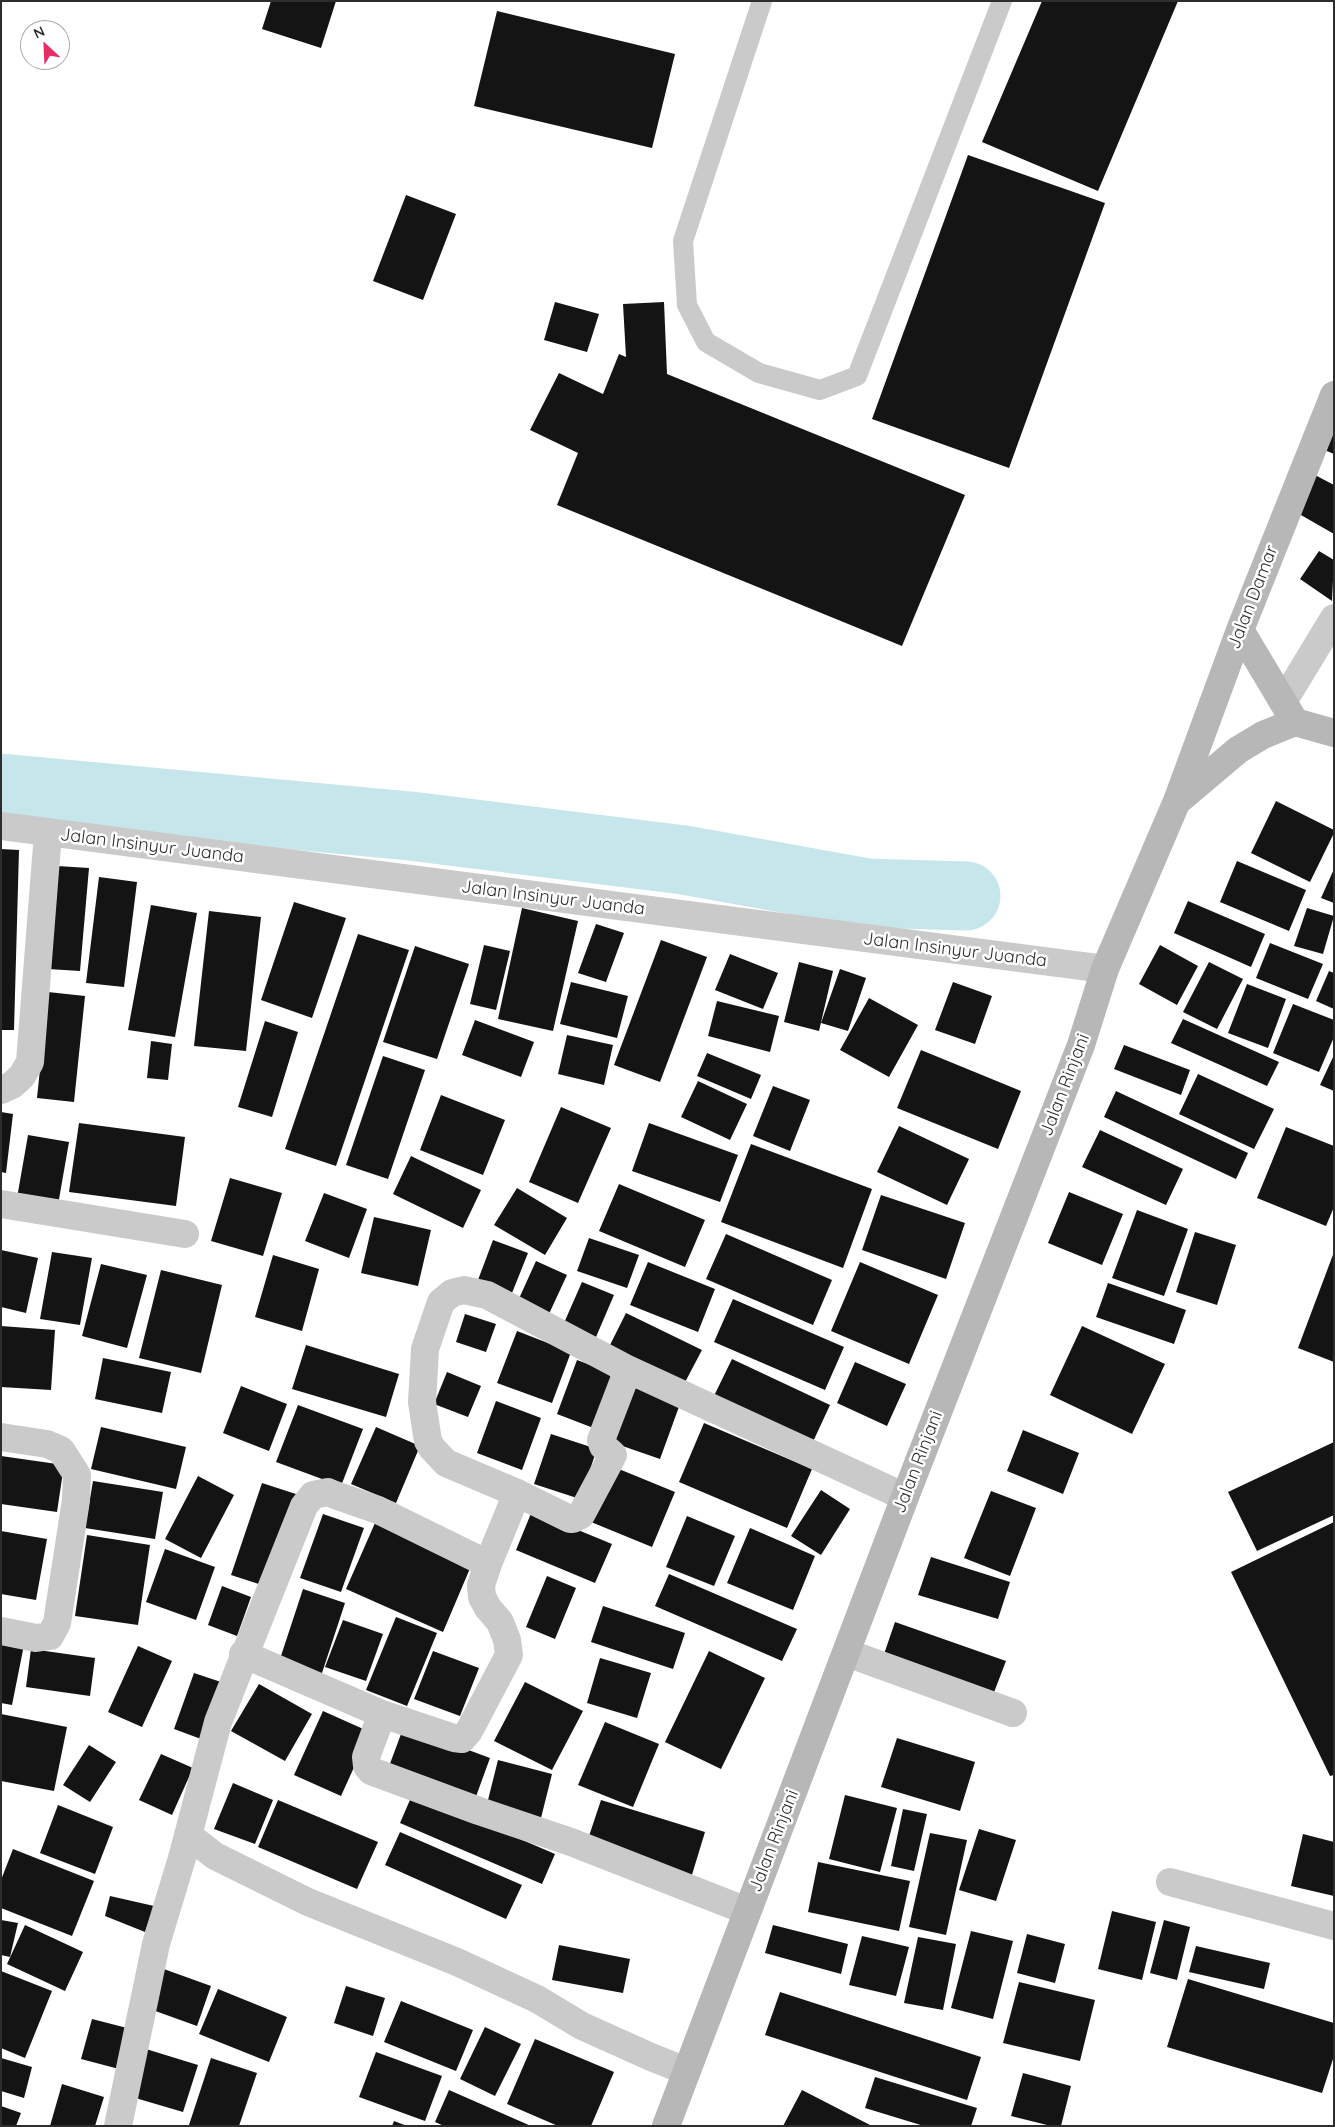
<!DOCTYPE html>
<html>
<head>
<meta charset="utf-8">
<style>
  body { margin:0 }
  #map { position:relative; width:1335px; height:2127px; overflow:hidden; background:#fff; font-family:Quicksand,sans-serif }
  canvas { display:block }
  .frame { position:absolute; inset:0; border:2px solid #2d2d2d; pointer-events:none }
  .north { position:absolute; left:20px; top:20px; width:50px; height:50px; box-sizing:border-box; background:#fff; border:1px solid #ababab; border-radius:50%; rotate:335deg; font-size:14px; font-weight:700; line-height:20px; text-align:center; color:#2d2d2d }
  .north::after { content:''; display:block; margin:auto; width:18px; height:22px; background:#e72d66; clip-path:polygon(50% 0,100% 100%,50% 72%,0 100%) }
</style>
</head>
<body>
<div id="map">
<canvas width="1335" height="2127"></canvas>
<div class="frame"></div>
<div class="north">N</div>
</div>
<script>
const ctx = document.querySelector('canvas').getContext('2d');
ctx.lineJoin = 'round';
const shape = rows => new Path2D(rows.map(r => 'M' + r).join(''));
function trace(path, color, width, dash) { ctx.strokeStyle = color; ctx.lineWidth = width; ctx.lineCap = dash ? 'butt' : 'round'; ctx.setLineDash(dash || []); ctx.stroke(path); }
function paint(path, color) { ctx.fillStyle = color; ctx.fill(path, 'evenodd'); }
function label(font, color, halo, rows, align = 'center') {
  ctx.font = font + ' Quicksand,sans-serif'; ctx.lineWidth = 5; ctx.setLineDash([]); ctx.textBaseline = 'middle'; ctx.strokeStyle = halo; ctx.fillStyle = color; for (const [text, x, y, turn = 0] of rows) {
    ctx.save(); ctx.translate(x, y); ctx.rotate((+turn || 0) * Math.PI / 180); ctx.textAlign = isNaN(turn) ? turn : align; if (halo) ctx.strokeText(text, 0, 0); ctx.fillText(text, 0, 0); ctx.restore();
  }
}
const river = shape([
  [1,788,410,826,684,860,867,893,966,896]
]);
const building = shape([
  [271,1,336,1,321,48,262,29],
  [1042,1,1178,1,1098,191,982,142],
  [497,11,675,54,652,148,474,106],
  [968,155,1105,203,1009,468,872,419],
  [406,195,456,214,423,300,373,281],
  [555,302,599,314,587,352,544,340],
  [664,302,667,374,965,495,902,646,557,505,578,453,530,430,559,373,603,394,619,354,626,357,623,304],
  [1334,423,1334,454,1322,449],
  [1315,475,1334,485,1334,534,1294,511],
  [1319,551,1334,560,1332,601,1300,579],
  [1276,801,1334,830,1334,833,1310,882,1251,853],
  [1,849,19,850,14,1030,1,1030],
  [1237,861,1306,890,1289,931,1220,902],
  [57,866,89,868,80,971,48,969],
  [1334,869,1334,903,1321,898],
  [99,877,137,882,124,987,86,983],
  [1188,901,1265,934,1251,967,1174,933],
  [294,902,346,918,312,1018,261,1000],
  [151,905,197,913,175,1037,128,1030],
  [522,908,578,921,553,1031,498,1019],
  [1307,908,1334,916,1323,954,1294,946],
  [209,911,261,917,246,1051,194,1046],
  [596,924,624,933,606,982,578,973],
  [358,934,409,950,336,1166,285,1149],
  [661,940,707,957,660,1082,614,1065],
  [1270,943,1323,964,1308,999,1256,978],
  [484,945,510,951,496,1010,470,1004],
  [1160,945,1198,966,1177,1005,1139,984],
  [415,946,469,964,437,1059,383,1042],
  [730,954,778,973,763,1009,715,990],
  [799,962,833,971,819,1031,784,1022],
  [1209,962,1243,979,1217,1029,1183,1012],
  [840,969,866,978,848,1031,821,1023],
  [1329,971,1334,973,1334,1009,1316,1001],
  [571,982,628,996,617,1038,560,1024],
  [953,982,992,996,975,1044,935,1030],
  [1247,984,1286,999,1268,1048,1228,1033],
  [48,992,85,996,74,1102,37,1098],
  [869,998,918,1025,889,1077,840,1050],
  [717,1001,779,1016,770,1052,708,1036],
  [1293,1004,1334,1020,1334,1037,1319,1072,1273,1053],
  [1183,1019,1279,1062,1267,1086,1171,1043],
  [475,1020,534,1042,521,1077,462,1055],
  [265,1021,298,1032,272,1117,238,1107],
  [567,1035,613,1045,604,1085,558,1074],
  [151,1041,172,1044,168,1080,147,1078],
  [1124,1045,1190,1070,1181,1095,1114,1069],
  [921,1050,1021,1091,998,1149,897,1108],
  [707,1053,761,1075,751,1099,697,1076],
  [1334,1055,1334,1091,1320,1085],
  [383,1056,425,1070,388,1179,346,1165],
  [1198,1074,1274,1109,1254,1149,1179,1114],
  [698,1081,747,1104,730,1140,681,1117],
  [773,1086,810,1100,790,1151,753,1136],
  [1116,1091,1248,1153,1236,1179,1104,1117],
  [441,1095,505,1120,483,1175,420,1150],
  [561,1107,611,1128,578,1203,529,1182],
  [1,1112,13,1114,6,1173,1,1172],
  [79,1123,185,1137,176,1206,69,1192],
  [649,1123,738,1155,720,1202,632,1171],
  [899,1126,969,1159,947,1205,877,1172],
  [1286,1127,1334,1146,1334,1207,1326,1226,1257,1198],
  [1100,1130,1183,1169,1166,1205,1082,1167],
  [28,1135,69,1142,58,1205,17,1198],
  [751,1144,872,1189,843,1268,721,1222],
  [411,1156,481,1190,463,1228,393,1194],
  [230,1178,282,1193,263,1256,211,1241],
  [619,1184,705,1220,685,1267,599,1231],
  [517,1188,567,1218,545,1255,494,1225],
  [1069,1192,1123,1214,1102,1265,1048,1243],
  [324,1193,367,1209,349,1258,305,1241],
  [881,1195,965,1223,946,1279,862,1250],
  [1137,1210,1188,1229,1164,1296,1112,1278],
  [374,1217,431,1230,418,1286,361,1273],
  [1195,1232,1236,1245,1217,1305,1176,1292],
  [726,1234,832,1280,813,1325,706,1279],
  [589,1238,639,1255,627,1288,577,1271],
  [493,1240,528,1253,512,1293,478,1280],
  [1,1250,38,1258,26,1313,1,1307],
  [52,1252,92,1258,80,1325,40,1319],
  [1334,1252,1334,1362,1298,1348],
  [273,1255,319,1269,302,1331,255,1317],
  [536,1261,567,1275,548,1316,517,1303],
  [648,1262,715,1289,698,1332,630,1305],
  [860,1262,938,1295,909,1364,831,1331],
  [101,1264,147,1275,127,1348,82,1336],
  [161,1270,222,1285,201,1373,139,1358],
  [582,1282,614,1295,596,1337,564,1323],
  [1108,1283,1186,1310,1174,1344,1096,1317],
  [733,1299,844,1347,825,1390,714,1342],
  [626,1313,702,1350,683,1386,608,1349],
  [465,1314,496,1324,486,1352,456,1342],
  [1,1326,55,1330,51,1390,1,1387],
  [1082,1326,1165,1364,1132,1434,1050,1395],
  [517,1331,571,1352,552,1403,497,1383],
  [306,1345,399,1374,386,1417,292,1389],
  [103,1358,171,1372,162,1413,95,1399],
  [732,1359,830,1405,811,1446,712,1400],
  [577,1360,617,1375,596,1429,557,1414],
  [855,1362,906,1384,887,1426,837,1403],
  [447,1372,481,1386,468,1417,434,1404],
  [628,1385,680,1404,660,1459,608,1441],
  [241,1386,287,1404,269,1451,223,1433],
  [496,1401,541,1418,522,1470,477,1453],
  [298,1405,363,1429,341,1486,276,1462],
  [704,1423,812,1469,787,1528,679,1482],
  [101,1427,186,1447,176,1489,91,1469],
  [376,1427,420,1446,396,1503,351,1484],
  [1023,1430,1079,1453,1063,1494,1007,1471],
  [551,1434,597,1449,580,1499,534,1484],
  [1334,1442,1334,1515,1257,1551,1228,1492],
  [1,1456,64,1465,57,1512,1,1504],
  [614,1467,675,1492,652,1547,591,1522],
  [198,1476,234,1495,201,1558,165,1539],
  [93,1481,163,1492,155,1539,85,1528],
  [262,1483,299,1495,268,1587,231,1575],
  [821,1490,850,1509,821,1555,791,1536],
  [991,1491,1036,1508,1010,1576,964,1558],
  [532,1511,612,1544,595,1583,516,1550],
  [323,1514,364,1528,341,1592,300,1578],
  [687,1516,735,1536,714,1586,666,1567],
  [1334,1522,1334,1775,1330,1776,1231,1572],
  [375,1523,471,1566,443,1632,346,1589],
  [750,1528,815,1556,793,1610,727,1583],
  [1,1531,47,1539,36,1600,1,1594],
  [87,1535,150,1545,138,1625,75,1616],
  [165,1549,215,1567,196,1620,146,1602],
  [931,1557,1010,1582,998,1619,918,1595],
  [669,1574,797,1629,782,1661,655,1606],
  [547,1576,576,1588,555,1639,526,1627],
  [222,1586,251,1597,237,1636,208,1625],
  [303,1589,345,1603,321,1676,279,1662],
  [603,1606,685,1633,673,1669,591,1642],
  [396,1617,437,1633,407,1706,366,1690],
  [343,1620,383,1634,366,1681,325,1667],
  [895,1622,1006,1661,993,1695,883,1657],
  [1,1641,24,1645,12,1705,1,1703],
  [138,1646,172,1661,142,1727,108,1712],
  [31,1649,95,1658,90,1696,26,1687],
  [433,1651,479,1668,460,1716,414,1699],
  [709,1651,765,1678,721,1769,665,1742],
  [600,1658,651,1673,637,1718,587,1703],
  [194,1673,221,1682,201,1739,174,1729],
  [525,1682,583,1711,552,1770,494,1741],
  [259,1684,312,1714,285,1761,231,1731],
  [323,1711,370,1732,341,1796,294,1775],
  [1,1714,67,1727,54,1791,1,1781],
  [605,1722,659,1744,633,1807,578,1785],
  [404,1726,490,1758,474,1802,388,1769],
  [897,1738,975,1762,960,1811,881,1787],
  [89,1745,116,1762,90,1802,63,1785],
  [161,1754,193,1768,172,1815,139,1800],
  [498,1760,552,1774,540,1822,486,1808],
  [233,1783,273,1800,255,1844,214,1829],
  [413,1793,555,1854,542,1884,400,1823],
  [845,1795,897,1808,880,1872,829,1859],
  [278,1800,378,1842,357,1889,258,1847],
  [601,1800,705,1832,691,1878,586,1845],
  [58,1805,113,1827,95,1874,40,1853],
  [903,1809,927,1814,914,1871,891,1866],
  [979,1829,1016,1840,996,1901,959,1890],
  [400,1832,522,1885,506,1919,385,1865],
  [930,1833,967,1840,946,1935,909,1927],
  [1303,1834,1334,1842,1334,1896,1291,1886],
  [13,1849,94,1881,72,1936,1,1908,1,1880],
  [818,1862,910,1881,899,1931,808,1912],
  [110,1896,154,1906,145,1932,105,1916],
  [1112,1911,1156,1922,1142,1980,1098,1969],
  [1,1920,18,1923,10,1957,1,1955],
  [1164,1920,1190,1927,1177,1980,1150,1973],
  [25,1925,83,1952,65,1991,7,1964],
  [773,1925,848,1944,841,1974,765,1953],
  [971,1931,1013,1941,993,2019,951,2008],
  [1027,1934,1065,1944,1055,1983,1017,1973],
  [862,1936,909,1947,896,1996,849,1985],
  [918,1937,956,1944,943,2010,904,2003],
  [559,1945,630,1959,623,1993,552,1980],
  [1196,1946,1270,1963,1264,1989,1189,1972],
  [161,1968,211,1986,197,2026,147,2008],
  [1,1971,52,1991,25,2058,1,2048],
  [1188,1979,1334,2023,1334,2056,1322,2093,1167,2047],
  [1019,1982,1095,2000,1080,2061,1003,2043],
  [346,1986,385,1998,373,2036,334,2023],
  [218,1989,287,2017,269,2062,199,2034],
  [780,1992,981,2057,967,2100,765,2035],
  [401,2001,473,2030,456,2071,384,2042],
  [92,2019,131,2029,119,2069,81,2059],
  [485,2027,521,2044,495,2096,460,2079],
  [535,2039,614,2072,591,2126,558,2126,507,2104],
  [146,2049,198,2065,183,2112,132,2097],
  [376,2052,442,2076,425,2121,359,2097],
  [1,2058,32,2067,24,2098,1,2091],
  [211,2058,257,2073,239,2126,189,2125],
  [1023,2073,1071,2086,1061,2126,1051,2126,1011,2116],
  [875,2077,977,2108,971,2126,924,2126,865,2108],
  [62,2084,104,2097,95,2126,50,2126],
  [449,2090,531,2126,444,2126,435,2122],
  [802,2090,872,2126,783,2126],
  [1,2106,21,2113,16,2126,1,2126],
  [394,2121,407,2126,392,2126]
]);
const lane = shape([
  [762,1,683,241,687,305,706,342,759,373,820,390,857,376,1002,1]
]);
const street = shape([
  [1283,702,1334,618],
  [1,826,1105,969],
  [1,1090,12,1085,22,1076,30,1062,48,833],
  [1,1204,185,1234],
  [1,1437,47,1444,61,1450,77,1475,76,1500,57,1623,50,1636,36,1638,1,1631],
  [517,1493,570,1519,573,1519,581,1515,613,1455,603,1446,601,1440,624,1380,625,1368],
  [847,1653,1013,1713],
  [243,1654,382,1714,366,1757,367,1766,371,1771,479,1811,571,1842,747,1911],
  [382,1714,454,1738,462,1739,469,1731,509,1655,507,1640,500,1622,488,1608,482,1597,481,1585,488,1564],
  [188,1835,215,1856,308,1902,457,1962,537,1999,582,2026,651,2057,686,2071],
  [1170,1882,1334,1926],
  [118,2126,156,1944,182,1858,218,1722,304,1506,313,1495,328,1492,335,1495,378,1510,488,1564,517,1493,446,1463,432,1448,428,1441,422,1402,425,1349,441,1302,452,1293,464,1290,487,1295,625,1368,905,1497]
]);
const secondary = shape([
  [1240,630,1295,722],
  [1295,722,1334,733],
  [1180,799,1238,750,1263,735,1295,722],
  [666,2126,905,1497,1081,1045,1105,969,1177,801,1240,630,1334,395]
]);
const streetNames = [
  ["Jalan Damar",1253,597,-69],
  ["Jalan Insinyur Juanda",152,846,7],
  ["Jalan Insinyur Juanda",553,898,7],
  ["Jalan Insinyur Juanda",955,950,7],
  ["Jalan Rinjani",1065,1085,-69],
  ["Jalan Rinjani",918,1462,-69],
  ["Jalan Rinjani",774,1841,-69]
];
trace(river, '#c6e6eb', 69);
paint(building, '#141414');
trace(lane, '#cacaca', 20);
trace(street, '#cacaca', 28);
trace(secondary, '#b7b7b7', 28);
label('18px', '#2d2d2d', '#fff', streetNames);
</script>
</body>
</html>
